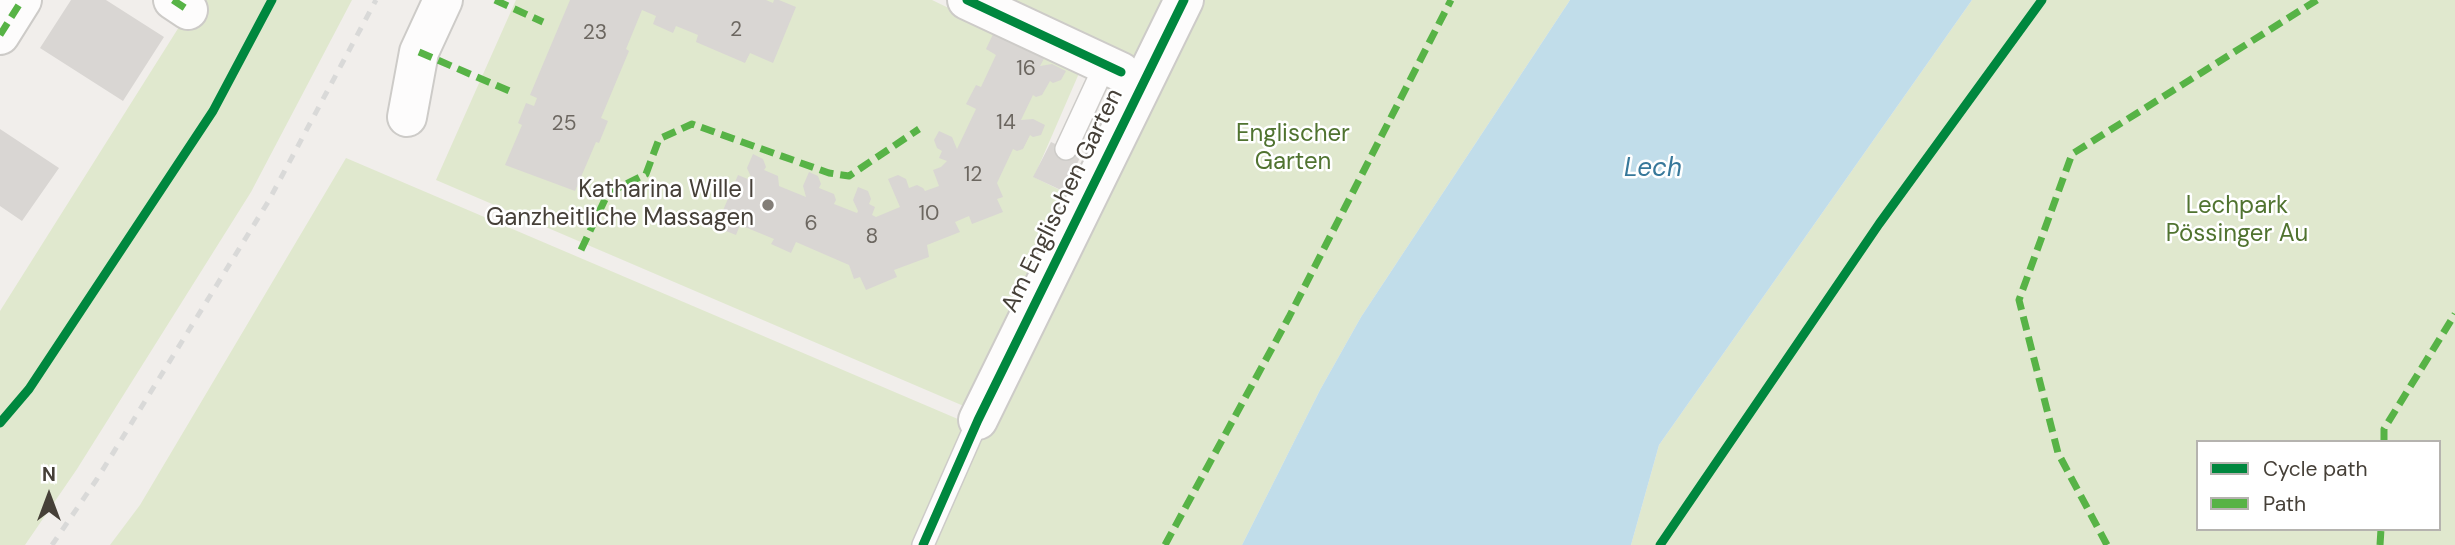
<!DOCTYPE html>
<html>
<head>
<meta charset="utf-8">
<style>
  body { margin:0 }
  #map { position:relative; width:2455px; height:545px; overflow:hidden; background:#f1eeeb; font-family:"DM Sans",sans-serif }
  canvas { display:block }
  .legend { position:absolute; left:2196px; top:440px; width:245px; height:91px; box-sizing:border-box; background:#fff; border:2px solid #b5b3af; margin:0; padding:9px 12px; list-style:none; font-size:21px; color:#464038 }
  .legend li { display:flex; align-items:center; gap:14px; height:35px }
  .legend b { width:35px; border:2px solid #b5b3af }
  .north { position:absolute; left:14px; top:461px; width:70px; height:70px; -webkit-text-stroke:5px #fff; paint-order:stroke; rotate:0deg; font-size:19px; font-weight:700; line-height:28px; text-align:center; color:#464038 }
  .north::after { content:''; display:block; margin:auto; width:24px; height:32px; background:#464038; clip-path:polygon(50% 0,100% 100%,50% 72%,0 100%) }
</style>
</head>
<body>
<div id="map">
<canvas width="2455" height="545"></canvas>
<ul class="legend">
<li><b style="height:9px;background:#00873e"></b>Cycle path</li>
<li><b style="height:9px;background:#57b346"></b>Path</li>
</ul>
<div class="north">N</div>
</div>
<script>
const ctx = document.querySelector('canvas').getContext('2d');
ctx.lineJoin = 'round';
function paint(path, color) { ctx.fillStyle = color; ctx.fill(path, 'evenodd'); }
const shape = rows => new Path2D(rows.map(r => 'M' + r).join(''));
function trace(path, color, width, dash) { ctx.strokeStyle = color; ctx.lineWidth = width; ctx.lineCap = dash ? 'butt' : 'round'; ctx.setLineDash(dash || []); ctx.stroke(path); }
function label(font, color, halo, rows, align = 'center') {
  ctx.font = font + ' "DM Sans",sans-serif'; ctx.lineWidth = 5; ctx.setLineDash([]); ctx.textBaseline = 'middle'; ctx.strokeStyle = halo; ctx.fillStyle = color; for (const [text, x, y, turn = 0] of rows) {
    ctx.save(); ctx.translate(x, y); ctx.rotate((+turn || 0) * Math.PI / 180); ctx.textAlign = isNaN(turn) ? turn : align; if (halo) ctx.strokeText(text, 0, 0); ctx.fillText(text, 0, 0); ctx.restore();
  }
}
const green = shape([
  [196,0,352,0,251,192,77,469,25,545,0,545,0,311],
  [516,0,932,0,1080,71,1034,177,1068,194,966,407,436,180],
  [1005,0,1162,0,1135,63],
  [1201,0,1570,0,1361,317,1320,390,1242,545,110,545,140,505,346,158,993,434,1001,413],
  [1972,0,2455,0,2455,545,1631,545,1659,445],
  [2198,442,2439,442,2439,529,2198,529]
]);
const water = shape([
  [1570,0,1972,0,1659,445,1631,545,1242,545,1320,390,1361,317]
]);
const building = shape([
  [71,0,106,0,164,37,123,101,40,48],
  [570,0,766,0,773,3,774,0,779,0,796,7,773,63,750,53,745,63,696,42,698,35,676,26,673,33,653,24,656,16,642,10,626,49,629,51,601,118,608,121,599,143,596,142,575,191,505,165,522,125,518,123,526,103,534,106,537,98,530,95],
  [995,30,1046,55,1040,66,1052,64,1066,71,1061,80,1053,83,1050,81,1042,95,1036,97,1033,95,1021,120,1033,119,1045,125,1041,135,1033,137,1030,135,1023,149,1017,151,1013,149,997,183,1003,197,997,199,1003,212,972,224,969,216,955,222,960,232,927,245,929,257,894,270,897,277,866,290,860,277,854,279,849,265,796,242,791,253,771,244,774,239,740,225,736,235,716,227,738,175,750,180,751,177,747,168,753,154,763,159,766,167,764,170,778,176,779,186,806,197,803,186,809,172,818,176,821,184,819,188,834,194,836,200,834,204,857,213,858,211,853,200,858,187,868,191,871,199,869,204,875,207,872,215,876,217,900,207,888,179,898,175,906,179,909,188,917,185,923,188,925,191,939,186,933,170,941,167,947,161,939,158,942,151,937,148,934,140,939,131,952,137,957,149,976,109,966,104,976,85,981,87,996,55,986,49],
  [0,129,59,168,22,221,0,206],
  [1051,142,1081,156,1063,191,1033,177]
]);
const lane = shape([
  [1066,149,1105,65],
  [923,545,978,420]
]);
const street = shape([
  [173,0,188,10],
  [967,0,1121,72],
  [0,35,22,0],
  [407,117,419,52,443,0],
  [978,420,1184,0]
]);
const rail = shape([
  [52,545,97,479,268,202,376,0]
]);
const quiet = shape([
  [173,0,188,10],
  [495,0,543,22],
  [0,35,22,0],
  [419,52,514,93],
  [581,250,608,193,646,174,659,139,692,124,829,173,849,176,919,129],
  [2384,442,2384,429,2455,314],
  [1165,545,1289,317,1451,0],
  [2107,545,2058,453,2019,300,2072,154,2317,0],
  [2380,545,2381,529]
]);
const cycleway = shape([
  [967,0,1121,72],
  [0,423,29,389,213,111,272,0],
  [923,545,978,420,1184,0],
  [1660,545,1879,224,2042,0]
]);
const markers = [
  [768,205,7,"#827d77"]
];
const numberNames = [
  ["2",736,30],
  ["23",595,33],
  ["16",1026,69],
  ["14",1006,123],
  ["25",564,124],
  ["12",973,175],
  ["10",929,214],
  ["6",811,224],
  ["8",872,237]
];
const parkNames = [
  ["Englischer",1293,135],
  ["Garten",1293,163],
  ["Lechpark",2237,207],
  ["Pössinger Au",2237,235]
];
const poiNames = [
  ["Katharina Wille I",754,191],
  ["Ganzheitliche Massagen",754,219]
];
const streetNames = [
  ["Am Englischen Garten",1063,201,-64]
];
const waterNames = [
  ["Lech",1653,169]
];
paint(green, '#e0e8ce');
paint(water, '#c1ddea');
paint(building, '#d9d6d3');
trace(lane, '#cdcbc8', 24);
trace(street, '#cdcbc8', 42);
trace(lane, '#fdfcfc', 21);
trace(street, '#fdfcfc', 38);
trace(rail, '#d9d9d8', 5, [9, 9]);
trace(quiet, '#57b346', 7, [14, 7]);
trace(cycleway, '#00873e', 9);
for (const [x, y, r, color] of markers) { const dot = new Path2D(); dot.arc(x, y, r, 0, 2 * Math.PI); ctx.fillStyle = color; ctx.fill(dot); trace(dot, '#fff', 2.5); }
label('21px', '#6c6760', null, numberNames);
label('24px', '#507330', '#fff', parkNames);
label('24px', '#464038', '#fff', poiNames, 'right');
label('24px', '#464038', '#fff', streetNames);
label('italic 26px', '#37789a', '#fff', waterNames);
</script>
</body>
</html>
